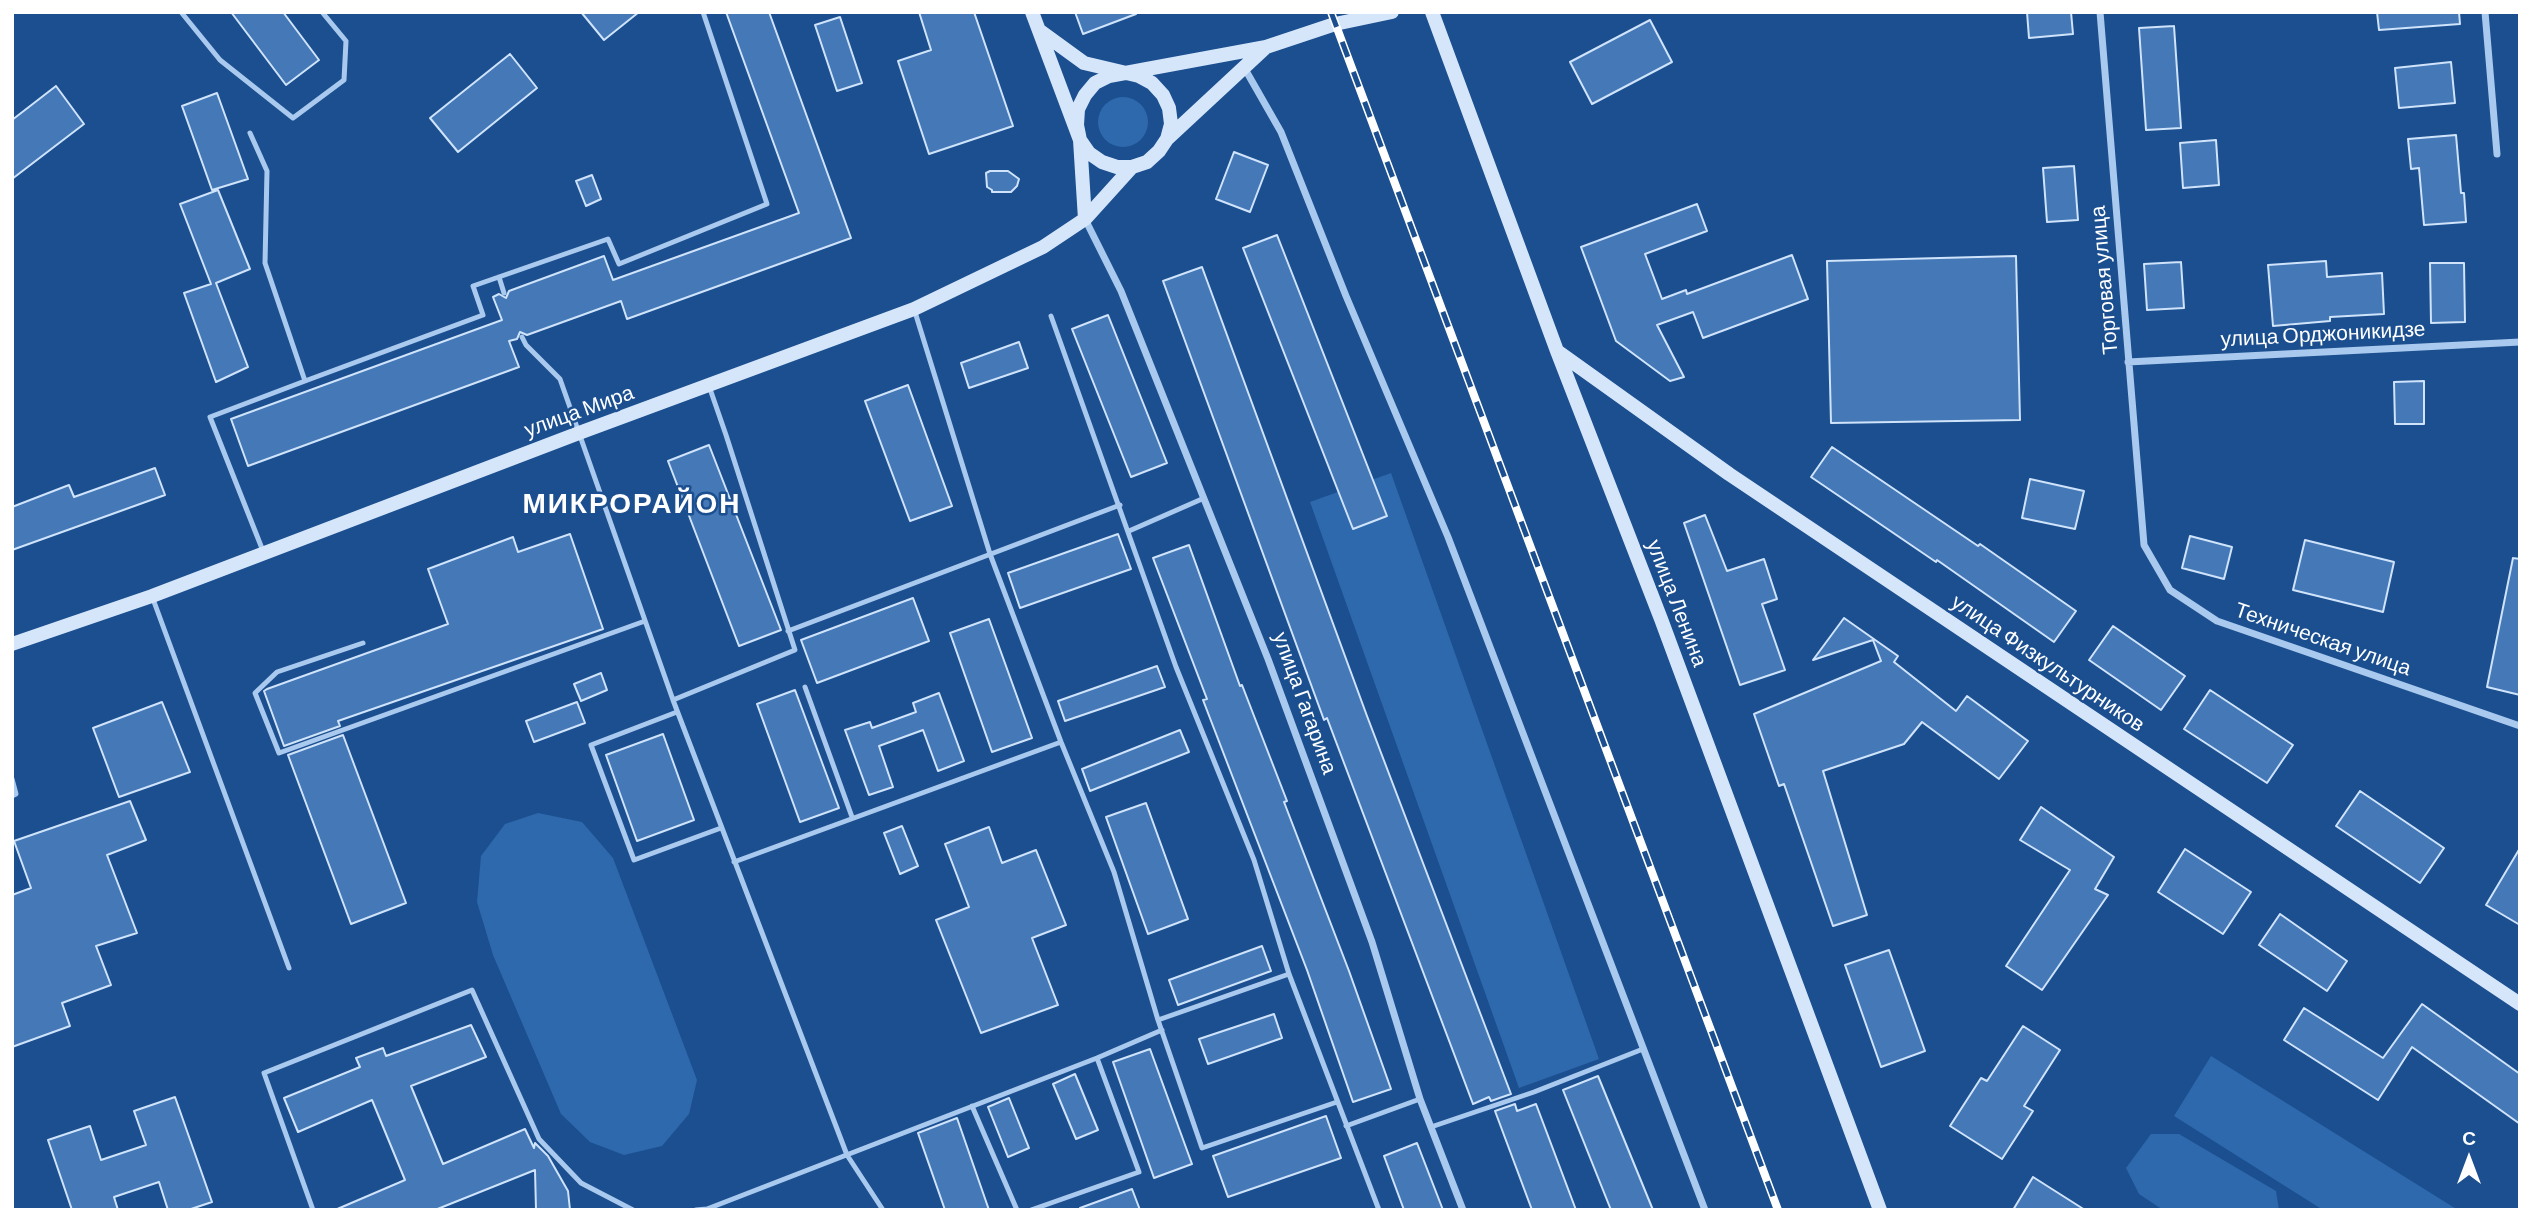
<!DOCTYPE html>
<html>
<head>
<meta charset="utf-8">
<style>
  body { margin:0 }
  #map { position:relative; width:2532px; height:1222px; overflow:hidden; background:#1b4f8f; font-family:Barlow,sans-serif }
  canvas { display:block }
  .frame { position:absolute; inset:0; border:14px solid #fff; pointer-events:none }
  .north { position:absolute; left:2434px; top:1124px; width:70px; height:70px; -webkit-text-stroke:5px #1b4f8f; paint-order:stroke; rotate:0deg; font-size:19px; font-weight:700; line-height:28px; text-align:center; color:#fff }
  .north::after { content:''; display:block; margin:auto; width:24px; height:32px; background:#fff; clip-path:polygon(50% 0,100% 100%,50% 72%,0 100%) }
</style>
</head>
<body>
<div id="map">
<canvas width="2532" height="1222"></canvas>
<div class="frame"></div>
<div class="north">С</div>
</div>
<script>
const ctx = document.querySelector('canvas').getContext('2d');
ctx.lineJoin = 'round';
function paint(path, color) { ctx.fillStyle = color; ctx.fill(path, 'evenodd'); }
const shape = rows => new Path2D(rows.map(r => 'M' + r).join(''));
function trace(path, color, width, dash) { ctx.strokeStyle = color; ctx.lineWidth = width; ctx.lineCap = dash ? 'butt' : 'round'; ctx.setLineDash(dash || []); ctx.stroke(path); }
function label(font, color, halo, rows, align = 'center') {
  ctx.font = font + ' Barlow,sans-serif'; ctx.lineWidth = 5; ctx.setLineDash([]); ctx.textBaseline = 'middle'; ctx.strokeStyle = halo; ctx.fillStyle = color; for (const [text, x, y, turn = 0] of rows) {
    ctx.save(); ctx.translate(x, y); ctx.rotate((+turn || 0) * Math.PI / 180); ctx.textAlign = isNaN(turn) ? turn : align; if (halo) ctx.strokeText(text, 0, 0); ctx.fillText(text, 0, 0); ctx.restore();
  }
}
const green = shape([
  '1098 122a25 25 0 1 1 50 0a25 25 0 1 1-50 0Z',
  [1391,473,1599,1059,1519,1088,1310,502],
  [538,813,582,822,613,858,697,1080,689,1114,662,1146,624,1155,590,1142,561,1114,493,955,477,902,481,856,505,824],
  [2211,1056,2458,1210,2323,1210,2174,1116],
  [2151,1134,2179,1134,2276,1191,2279,1210,2163,1210,2139,1194,2126,1168]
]);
const building = shape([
  [231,12,283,12,319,60,286,85,231,12],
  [581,12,639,12,604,40,581,12],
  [726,12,769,12,851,238,627,319,621,301,527,335,520,332,517,339,509,341,519,367,248,466,231,419,502,320,493,297,499,294,506,298,509,291,604,256,613,280,799,213,726,12],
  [919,12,974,12,1013,126,929,154,898,61,931,50,919,12],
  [1075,12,1136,12,1136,14,1083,34,1075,12],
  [2027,12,2071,12,2073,34,2029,38,2027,12],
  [2377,12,2459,12,2460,24,2379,30,2377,12],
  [840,17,862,83,837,91,815,25,840,17],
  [1650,20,1672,62,1592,104,1570,62,1650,20],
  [2174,26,2181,128,2146,130,2139,28,2174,26],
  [510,54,537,88,458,152,430,118,510,54],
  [2451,62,2455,103,2399,108,2395,68,2451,62],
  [56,86,84,124,12,179,12,120,56,86],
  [217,93,248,179,212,190,182,106,217,93],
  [2456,135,2461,193,2464,193,2466,222,2424,225,2419,168,2411,169,2408,139,2456,135],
  [2216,140,2219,185,2183,188,2180,143,2216,140],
  [1234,152,1268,165,1250,212,1216,199,1234,152],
  [2074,166,2078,220,2047,222,2043,168,2074,166],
  [990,171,1008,171,1019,179,1017,186,1011,192,992,192,992,190,987,187,986,173,990,171],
  [592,175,601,199,586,206,576,181,592,175],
  [218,190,250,269,216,283,248,367,216,382,184,293,211,284,180,204,218,190],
  [1697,204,1707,231,1645,254,1662,299,1686,290,1687,294,1792,255,1808,299,1703,338,1693,312,1657,325,1684,377,1670,381,1616,341,1581,247,1697,204],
  [1277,235,1387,516,1353,529,1243,248,1277,235],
  [2016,256,2020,420,1831,423,1827,261,2016,256],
  [2326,261,2327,277,2382,273,2384,314,2330,317,2330,321,2273,326,2268,265,2326,261],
  [2181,262,2184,308,2147,310,2144,264,2181,262],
  [2430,263,2464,263,2465,322,2431,323,2430,263],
  [1202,267,1367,716,1511,1094,1491,1101,1489,1097,1473,1104,1327,718,1324,720,1163,281,1202,267],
  [1108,315,1167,463,1131,477,1072,329,1108,315],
  [1019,342,1028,368,969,388,961,363,1019,342],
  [2424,381,2424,424,2395,424,2394,382,2424,381],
  [908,385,952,506,910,521,865,401,908,385],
  [709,445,781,630,739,646,668,461,709,445],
  [1832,447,1978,546,1980,544,2076,611,2054,642,1937,560,1936,562,1811,477,1832,447],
  [155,468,165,495,12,550,12,507,69,485,74,497,155,468],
  [2030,479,2084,491,2075,529,2022,518,2030,479],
  [1705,515,1727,571,1764,559,1777,599,1762,604,1785,670,1740,685,1684,523,1705,515],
  [570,534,603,629,338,721,340,726,284,746,264,691,267,689,448,624,428,569,513,537,518,552,570,534],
  [1118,534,1131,569,1020,608,1008,573,1118,534],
  [2190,536,2232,547,2224,579,2182,568,2190,536],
  [2305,540,2394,562,2383,612,2293,590,2305,540],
  [1189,545,1240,686,1242,685,1287,801,1284,802,1349,971,1391,1089,1353,1102,1307,970,1203,700,1207,699,1153,558,1189,545],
  [2513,558,2520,559,2520,695,2487,687,2513,558],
  [913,598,929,641,817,683,801,640,913,598],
  [1844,618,1898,656,1894,662,1956,711,1967,696,2028,741,1999,779,1922,722,1904,744,1823,771,1867,915,1833,926,1784,784,1779,786,1754,714,1881,661,1873,640,1813,660,1844,618],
  [989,619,1032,738,992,752,950,633,989,619],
  [2113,626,2185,676,2161,710,2089,660,2113,626],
  [1157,666,1165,687,1065,721,1058,701,1157,666],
  [601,673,607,690,581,701,574,684,601,673],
  [795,690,839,808,800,822,757,704,795,690],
  [2210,690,2293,745,2267,783,2184,729,2210,690],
  [939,693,964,761,938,771,923,730,879,746,893,787,869,795,845,730,870,722,872,728,916,712,913,703,939,693],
  [162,702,190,772,119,797,93,728,162,702],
  [577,702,585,723,534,742,526,721,577,702],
  [1180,730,1189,752,1090,791,1082,769,1180,730],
  [663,734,694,820,637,841,606,755,663,734],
  [343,735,406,903,351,924,288,755,343,735],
  [2360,791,2444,848,2420,883,2336,826,2360,791],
  [130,801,146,840,107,855,137,933,96,946,111,985,62,1003,70,1026,12,1047,12,895,31,888,14,841,130,801],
  [1146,803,1188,919,1148,934,1106,817,1146,803],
  [2041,807,2114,857,2095,889,2108,895,2042,990,2006,966,2070,870,2020,840,2041,807],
  [902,826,918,866,900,874,884,833,902,826],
  [989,827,1002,863,1036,850,1066,925,1032,938,1058,1005,981,1033,936,920,969,907,945,844,989,827],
  [2520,848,2520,925,2486,905,2520,848],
  [2185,849,2251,892,2223,934,2158,892,2185,849],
  [2280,914,2347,961,2327,991,2259,945,2280,914],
  [1262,946,1271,971,1178,1005,1169,980,1262,946],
  [1889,950,1925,1051,1881,1067,1845,965,1889,950],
  [2422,1004,2520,1074,2520,1124,2412,1047,2378,1100,2284,1040,2304,1008,2383,1058,2422,1004],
  [1274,1014,1282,1038,1208,1064,1199,1039,1274,1014],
  [471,1025,486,1057,411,1086,443,1164,525,1129,534,1148,535,1143,548,1156,568,1191,570,1210,536,1210,535,1170,435,1210,335,1210,405,1180,372,1100,298,1132,284,1098,360,1067,356,1058,383,1048,386,1056,471,1025],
  [2023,1026,2060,1050,2024,1106,2033,1111,2002,1159,1950,1126,1981,1078,1987,1081,2023,1026],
  [1150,1049,1192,1164,1154,1178,1113,1062,1150,1049],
  [1075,1074,1098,1130,1076,1139,1053,1084,1075,1074],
  [1598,1076,1653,1210,1611,1210,1563,1090,1598,1076],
  [175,1097,212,1202,188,1210,168,1210,159,1182,114,1197,118,1210,72,1210,48,1140,90,1126,101,1160,146,1145,134,1111,175,1097],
  [1009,1098,1029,1148,1008,1157,988,1107,1009,1098],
  [1515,1104,1517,1111,1536,1104,1576,1210,1532,1210,1495,1111,1515,1104],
  [1326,1116,1341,1158,1228,1197,1213,1156,1326,1116],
  [957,1118,989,1210,945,1210,918,1133,957,1118],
  [1417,1143,1443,1210,1404,1210,1384,1156,1417,1143],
  [2033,1177,2085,1210,2013,1210,2033,1177],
  [1132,1189,1140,1210,1080,1210,1080,1208,1132,1189]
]);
const lane = shape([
  [181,12,220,60,293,118,344,80,346,41,322,12],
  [250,133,267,171,265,263,305,381,483,315,473,286,608,239,619,264,767,204,703,12],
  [499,277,504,293],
  [915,312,990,554,1061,742,1114,872,1158,1020,1202,1148,1337,1102],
  [1051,316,1176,667,1254,860,1289,974,1379,1210],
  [522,337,526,345,560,379,673,700,847,1155,883,1210],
  [1129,531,1202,499],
  [263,551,210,417,305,381],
  [153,599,289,968],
  [788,631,1120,505],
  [363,643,277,672,255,693,279,753,645,621],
  [805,687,852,817],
  [673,700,795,650,726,435,709,386],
  [677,712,591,745,634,860,721,828],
  [12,779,16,794,12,796],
  [734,862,1061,742],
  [1158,1020,1289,974],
  [972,1106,1017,1210],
  [1346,1126,1420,1099],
  [1431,1127,1534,1092,1643,1049],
  [313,1210,264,1073,472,990,539,1139,581,1183,633,1210],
  [696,1210,707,1209,1097,1058,1162,1030],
  [1031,1210,1139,1172,1097,1058]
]);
const street = shape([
  [2100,12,2144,545,2170,590,2217,621,2520,726],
  [2485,12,2497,154],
  [1245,69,1281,132,1346,296,1448,537,1705,1210],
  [1085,219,1121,291,1268,659,1372,942,1420,1099,1463,1210],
  [2128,362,2520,342]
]);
const secondary = shape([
  [1032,12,1080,140,1089,153,1102,162,1117,167,1132,167,1147,162,1159,151,1167,139,1266,47],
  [1432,12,1557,351,1661,619,1880,1210],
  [1040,31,1084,63,1139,76,1152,83,1163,95,1169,108,1171,124,1167,139],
  [1085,219,1080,140,1077,125,1078,109,1085,95,1095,83,1109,76,1266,47,1335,24,1392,12],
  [1557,351,1729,474,2520,1004],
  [12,644,152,596,579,433,914,309,1043,247,1085,219,1132,167]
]);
const rail = shape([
  [1331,12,1778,1210]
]);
const streetNames = [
  ["Торговая улица",2104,280,-95],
  ["улица Орджоникидзе",2323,334,-3],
  ["улица Мира",579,411,-20],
  ["улица Ленина",1677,603,69],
  ["Техническая улица",2323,639,19],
  ["улица Физкультурников",2048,663,34],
  ["улица Гагарина",1305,703,70]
];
const districtNames = [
  ["МИКРОРАЙОН",632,504]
];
paint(green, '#2e69ad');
paint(building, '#4478b7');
trace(building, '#cfe3fa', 2);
trace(lane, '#a9c9ee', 5);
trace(street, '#a9c9ee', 7);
trace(secondary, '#d6e6fa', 14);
trace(rail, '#fff', 8);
trace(rail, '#1b4f8f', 5, [16]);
label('21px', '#fff', '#1b4f8f', streetNames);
ctx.letterSpacing = '2px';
label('bold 28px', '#fff', '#1b4f8f', districtNames);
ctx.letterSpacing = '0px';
</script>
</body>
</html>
